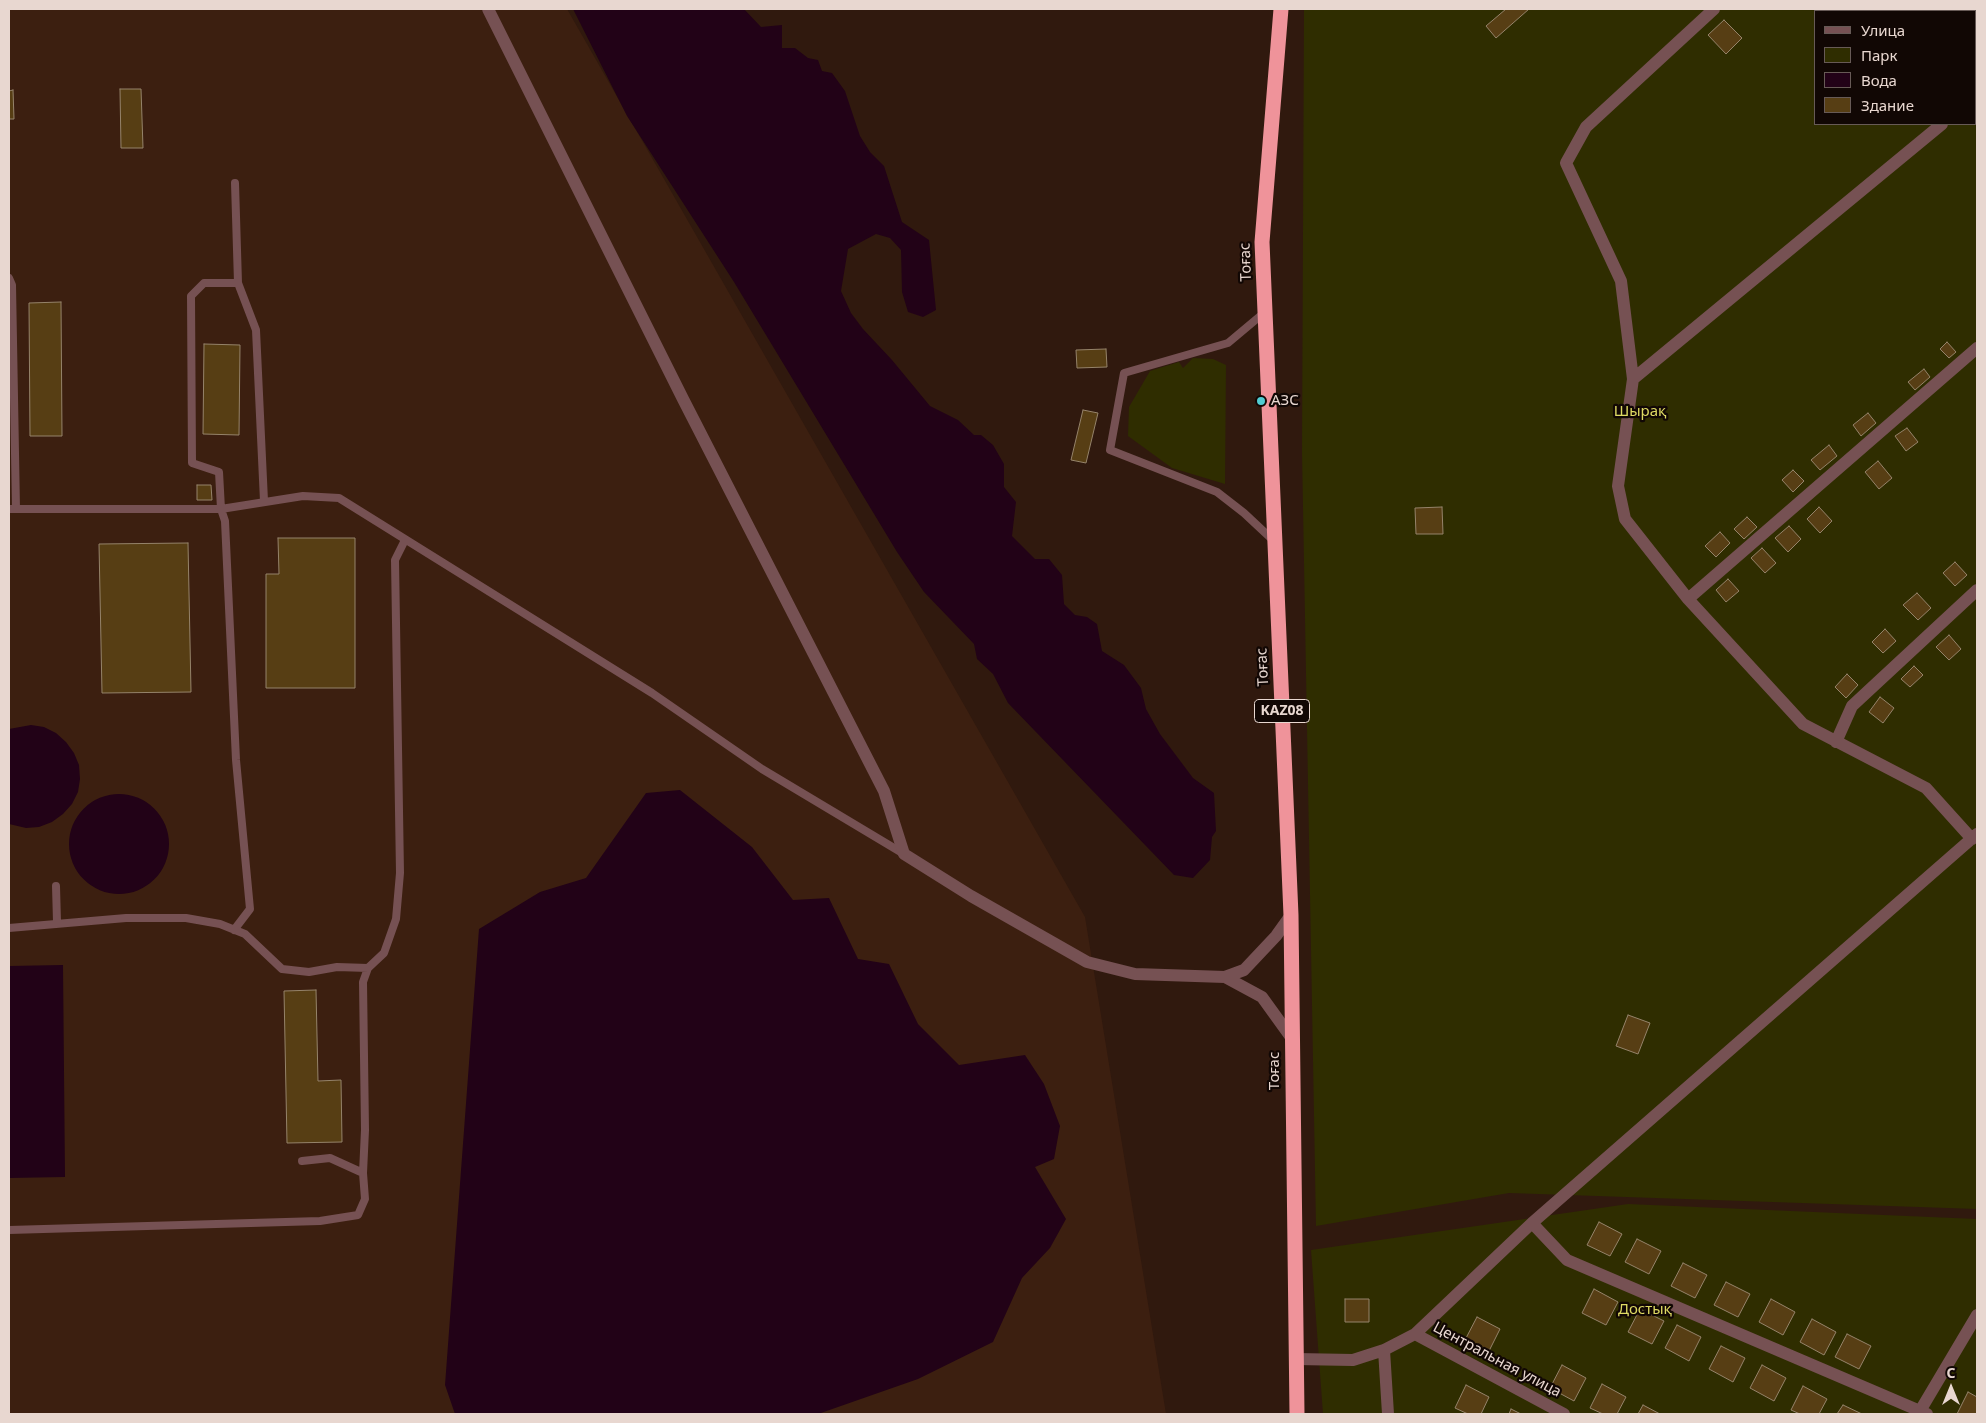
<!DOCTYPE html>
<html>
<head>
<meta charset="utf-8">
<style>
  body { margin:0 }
  #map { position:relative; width:1986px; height:1423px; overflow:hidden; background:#30190e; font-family:"Noto Sans",sans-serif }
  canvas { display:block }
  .frame { position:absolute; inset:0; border:10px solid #e8d7d0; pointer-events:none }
  .legend { position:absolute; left:1814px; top:10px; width:162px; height:115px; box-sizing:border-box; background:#110704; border:1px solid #675a56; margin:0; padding:6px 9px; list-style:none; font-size:15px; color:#e8d7d0 }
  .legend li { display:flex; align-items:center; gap:10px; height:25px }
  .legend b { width:25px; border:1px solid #675a56 }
  .north { position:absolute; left:1926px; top:1363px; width:50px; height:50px; -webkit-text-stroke:4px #110704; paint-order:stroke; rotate:0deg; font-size:14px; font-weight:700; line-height:20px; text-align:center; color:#e8d7d0 }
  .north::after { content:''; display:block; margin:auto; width:18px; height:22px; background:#e8d7d0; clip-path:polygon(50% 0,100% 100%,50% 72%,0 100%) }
</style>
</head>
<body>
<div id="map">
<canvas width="1986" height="1423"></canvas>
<div class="frame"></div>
<ul class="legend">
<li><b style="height:6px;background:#765153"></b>Улица</li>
<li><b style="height:14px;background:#2f2d00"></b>Парк</li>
<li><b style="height:14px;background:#220217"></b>Вода</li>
<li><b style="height:14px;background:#573e14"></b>Здание</li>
</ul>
<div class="north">С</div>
</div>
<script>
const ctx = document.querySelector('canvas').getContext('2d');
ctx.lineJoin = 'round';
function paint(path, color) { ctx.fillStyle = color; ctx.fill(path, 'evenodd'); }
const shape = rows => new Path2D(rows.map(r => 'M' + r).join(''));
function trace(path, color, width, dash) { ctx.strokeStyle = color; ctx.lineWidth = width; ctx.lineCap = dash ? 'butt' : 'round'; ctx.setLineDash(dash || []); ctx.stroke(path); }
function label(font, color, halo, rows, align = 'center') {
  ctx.font = font + ' "Noto Sans",sans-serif'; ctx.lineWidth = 4.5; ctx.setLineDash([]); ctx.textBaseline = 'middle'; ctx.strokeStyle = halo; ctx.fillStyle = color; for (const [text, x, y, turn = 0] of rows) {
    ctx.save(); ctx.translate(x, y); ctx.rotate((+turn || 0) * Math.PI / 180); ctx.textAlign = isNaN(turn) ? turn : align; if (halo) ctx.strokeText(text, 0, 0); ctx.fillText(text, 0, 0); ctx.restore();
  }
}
const built = shape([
  [9,9,567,9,1085,917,1166,1414,9,1414]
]);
const green = shape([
  [1304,9,1977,9,1977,1209,1509,1193,1316,1226,1302,452],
  [1815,11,1975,11,1975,124,1815,124],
  [1193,358,1213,359,1226,365,1225,484,1172,468,1128,436,1129,407,1150,371,1179,362,1183,368],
  [1628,1204,1977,1219,1977,1414,1323,1414,1311,1250]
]);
const water = shape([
  [573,9,744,9,761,27,782,25,782,48,795,48,808,58,818,60,822,71,832,73,845,91,860,136,870,152,884,166,902,222,929,240,936,310,923,317,908,312,902,292,901,250,890,238,876,234,848,249,841,291,851,313,863,329,892,360,930,406,958,420,974,435,981,435,993,445,1004,464,1004,487,1016,502,1012,536,1035,559,1049,559,1062,575,1064,604,1075,615,1087,617,1097,624,1102,651,1124,665,1141,688,1146,709,1160,734,1193,778,1214,793,1216,831,1212,837,1210,860,1193,878,1174,875,1008,703,993,674,977,659,974,644,924,592,897,552,734,282,627,116],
  [31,725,44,727,56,733,66,742,74,753,79,765,80,779,78,792,72,804,63,814,52,822,39,827,26,828,9,824,9,729],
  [680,790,752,847,793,900,829,898,858,959,889,964,918,1024,959,1065,1025,1055,1044,1084,1060,1126,1054,1159,1035,1167,1066,1219,1050,1248,1022,1278,993,1342,918,1379,818,1414,455,1414,445,1385,479,929,540,892,586,878,646,793],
  '69 844a50 50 0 1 1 100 0a50 50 0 1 1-100 0Z',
  [63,965,65,1177,9,1178,9,966]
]);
const building = shape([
  [1506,9,1529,9,1496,38,1486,26,1506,9],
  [1724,20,1742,38,1726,54,1708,35,1724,20],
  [120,89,141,89,143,148,121,148,120,89],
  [13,90,14,119,9,119,9,91,13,90],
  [61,302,62,436,30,436,29,303,61,302],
  [1947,342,1956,352,1949,358,1940,349,1947,342],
  [204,344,240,345,239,435,203,434,204,344],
  [1106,349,1107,367,1077,368,1076,350,1106,349],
  [1924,369,1930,377,1915,390,1908,382,1924,369],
  [1083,410,1098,413,1086,463,1071,460,1083,410],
  [1868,413,1876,423,1861,436,1853,425,1868,413],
  [1907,428,1918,442,1906,451,1895,436,1907,428],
  [1829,445,1837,456,1820,470,1811,460,1829,445],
  [1878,461,1892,478,1879,489,1865,472,1878,461],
  [1793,470,1804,481,1793,492,1782,480,1793,470],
  [197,485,211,485,212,500,197,500,197,485],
  [1442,507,1443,534,1416,534,1415,508,1442,507],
  [1819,507,1832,521,1820,533,1807,519,1819,507],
  [1747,517,1757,527,1744,539,1734,529,1747,517],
  [1789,526,1801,539,1788,552,1775,538,1789,526],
  [1720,532,1730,543,1716,557,1705,546,1720,532],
  [278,538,355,538,355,688,266,688,266,574,279,574,278,538],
  [188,543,191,692,102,693,99,544,188,543],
  [1762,548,1776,563,1765,573,1751,558,1762,548],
  [1955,562,1967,575,1955,586,1943,573,1955,562],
  [1728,579,1739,591,1726,602,1716,590,1728,579],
  [1917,593,1931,608,1918,620,1903,605,1917,593],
  [1885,629,1896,641,1883,653,1872,642,1885,629],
  [1949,635,1961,649,1949,660,1936,647,1949,635],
  [1914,666,1923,675,1910,687,1901,679,1914,666],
  [1847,674,1858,685,1846,698,1835,687,1847,674],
  [1880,697,1894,708,1883,723,1869,712,1880,697],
  [316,990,318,1081,341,1080,342,1142,287,1143,284,991,316,990],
  [1628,1015,1650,1023,1638,1054,1616,1046,1628,1015],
  [1599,1222,1622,1234,1610,1256,1587,1245,1599,1222],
  [1637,1239,1661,1251,1649,1274,1625,1262,1637,1239],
  [1683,1263,1707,1275,1695,1298,1671,1286,1683,1263],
  [1726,1282,1750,1294,1738,1317,1714,1305,1726,1282],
  [1594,1289,1618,1302,1606,1325,1582,1313,1594,1289],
  [1345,1299,1369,1299,1369,1322,1345,1322,1345,1299],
  [1771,1299,1795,1312,1783,1335,1759,1322,1771,1299],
  [1640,1309,1664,1321,1652,1344,1628,1332,1640,1309],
  [1477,1317,1500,1329,1489,1351,1465,1340,1477,1317],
  [1812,1319,1836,1332,1824,1355,1800,1342,1812,1319],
  [1677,1325,1701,1337,1689,1361,1665,1348,1677,1325],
  [1847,1334,1871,1346,1859,1369,1835,1357,1847,1334],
  [1721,1346,1745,1358,1733,1382,1709,1369,1721,1346],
  [1562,1365,1586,1378,1574,1401,1550,1388,1562,1365],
  [1762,1365,1786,1378,1774,1401,1750,1388,1762,1365],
  [1602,1384,1626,1397,1617,1414,1603,1414,1590,1408,1602,1384],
  [1466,1385,1489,1397,1481,1414,1468,1414,1455,1408,1466,1385],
  [1803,1386,1827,1399,1819,1414,1800,1414,1791,1410,1803,1386],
  [1968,1392,1977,1397,1977,1414,1957,1414,1968,1392],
  [1643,1405,1660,1414,1638,1414,1643,1405],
  [1843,1405,1862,1414,1837,1414,1843,1405],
  [1511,1409,1521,1414,1509,1414,1511,1409]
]);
const lane = shape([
  [235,183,238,283],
  [9,278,12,285,16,509],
  [1265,312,1228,343,1124,373,1110,450,1217,492,1244,513,1275,542],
  [9,509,221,509,303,496,339,498,652,693,762,769,904,854],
  [56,886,57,922],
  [9,928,126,918,186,918,220,924,245,934,282,969,309,972,337,967,368,968,384,953,396,919,400,873,395,560,405,540],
  [234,930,250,909,236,760,225,521,221,509,219,472,192,463,191,296,204,283,238,283,256,330,264,501],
  [363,1173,365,1130,363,982,368,968],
  [9,1230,320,1221,358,1215,365,1199,363,1173,330,1158,302,1161]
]);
const street = shape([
  [488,9,683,399,884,791,904,854,971,896,1087,962,1135,974,1225,977,1244,970,1276,936,1291,915],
  [1714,9,1586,127,1566,163,1621,281,1633,379,1618,486,1625,519,1688,599,1803,724,1926,788,1972,839],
  [1975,92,1977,89],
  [1633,379,1942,124],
  [1688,599,1977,348],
  [1836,742,1852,706,1977,590],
  [1225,977,1262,997,1293,1040],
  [1532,1223,1567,1260,1927,1414],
  [1415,1334,1564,1414],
  [1384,1350,1388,1414],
  [1296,1359,1353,1360,1384,1350,1415,1334,1532,1223,1977,834],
  [1920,1411,1977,1315]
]);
const highway = shape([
  [1281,9,1262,242,1291,915,1297,1414]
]);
const markers = [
  [1261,401,5,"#51ccd2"]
];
const shields = [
  [1282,711,55]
];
const shieldNames = [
  ["KAZ08",1282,711]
];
const streetNames = [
  ["Тоғас",1246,262,-92],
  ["Тоғас",1263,667,-93],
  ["Тоғас",1275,1071,-90],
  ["Центральная улица",1497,1360,28]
];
const poiNames = [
  ["АЗС",1271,401]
];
const parkNames = [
  ["Шырақ",1640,412],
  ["Достық",1645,1310]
];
paint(built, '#3c1f10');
paint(green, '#2f2d00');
paint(water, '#220217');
paint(building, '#573e14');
trace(building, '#95836a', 1);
trace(lane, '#765153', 8);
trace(street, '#765153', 12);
trace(highway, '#ef939a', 15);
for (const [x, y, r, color] of markers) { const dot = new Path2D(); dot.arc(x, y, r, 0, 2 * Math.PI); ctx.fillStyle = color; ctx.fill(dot); trace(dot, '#110704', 2); }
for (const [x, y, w] of shields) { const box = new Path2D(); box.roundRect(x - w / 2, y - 11.5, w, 23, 4); ctx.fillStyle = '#110704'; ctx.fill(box); trace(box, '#e8d7d0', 1); }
label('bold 14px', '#e8d7d0', null, shieldNames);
label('15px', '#e8d7d0', '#110704', streetNames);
label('15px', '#e8d7d0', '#110704', poiNames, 'left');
label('15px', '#deda63', '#110704', parkNames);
</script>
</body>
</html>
